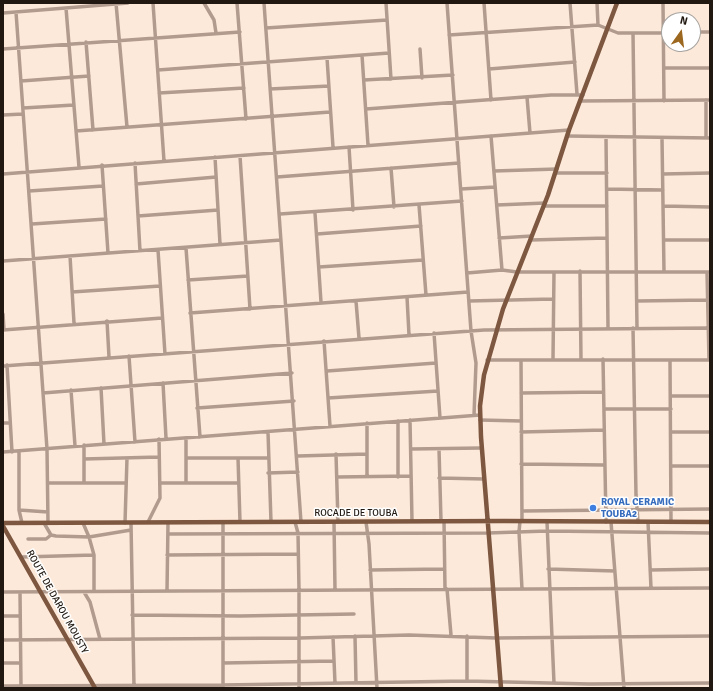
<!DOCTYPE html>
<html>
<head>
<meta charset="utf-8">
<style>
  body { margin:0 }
  #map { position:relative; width:713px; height:691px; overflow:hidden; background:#fde9d9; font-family:Signika,sans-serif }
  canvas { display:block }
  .frame { position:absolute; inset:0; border:4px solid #201811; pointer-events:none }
  .north { position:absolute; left:661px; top:12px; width:40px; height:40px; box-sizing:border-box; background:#fff; border:1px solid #a6a3a0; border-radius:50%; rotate:14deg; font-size:11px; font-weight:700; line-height:16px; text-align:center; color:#201811 }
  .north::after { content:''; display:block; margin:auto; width:14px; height:18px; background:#9c671f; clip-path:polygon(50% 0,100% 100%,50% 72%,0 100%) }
</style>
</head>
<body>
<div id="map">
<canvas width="713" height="691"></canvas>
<div class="frame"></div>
<div class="north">N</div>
</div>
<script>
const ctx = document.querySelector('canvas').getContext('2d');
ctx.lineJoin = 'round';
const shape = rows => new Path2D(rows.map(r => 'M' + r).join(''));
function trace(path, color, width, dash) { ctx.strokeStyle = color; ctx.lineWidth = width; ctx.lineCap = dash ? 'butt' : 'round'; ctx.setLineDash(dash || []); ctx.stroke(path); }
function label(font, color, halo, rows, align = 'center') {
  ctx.font = font + ' Signika,sans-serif'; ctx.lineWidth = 3; ctx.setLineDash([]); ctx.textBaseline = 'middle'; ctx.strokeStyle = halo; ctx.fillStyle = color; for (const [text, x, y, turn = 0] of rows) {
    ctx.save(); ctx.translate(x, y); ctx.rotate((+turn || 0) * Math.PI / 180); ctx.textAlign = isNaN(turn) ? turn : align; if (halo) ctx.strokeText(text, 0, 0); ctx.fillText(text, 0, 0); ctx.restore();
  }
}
const minor = shape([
  [116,3,127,127],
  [153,3,164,161],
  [204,3,214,20,216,33],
  [237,3,246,119],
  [264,3,301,522],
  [386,3,391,79],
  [447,3,471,331,476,363,474,415],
  [484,3,491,100],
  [570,3,577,94],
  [597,3,598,25],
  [663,3,664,101],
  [66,8,79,167],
  [16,12,47,449,48,523],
  [3,13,128,3],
  [266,28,387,20],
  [693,32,710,32],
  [633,33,637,328],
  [449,35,598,25,618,33,669,33],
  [86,42,93,130],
  [3,49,240,32],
  [420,49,422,78],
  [362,55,368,145],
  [327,58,333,147],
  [664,68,710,68],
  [489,69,575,62],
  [158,70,389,53],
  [364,80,453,75],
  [21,81,89,76],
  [270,89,329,86],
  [159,93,244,88],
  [527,97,530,133],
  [706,100,706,138],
  [580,101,710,100],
  [23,108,74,105],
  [366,109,551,95,583,95],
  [3,115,23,114],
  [76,131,330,112],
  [491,136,502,270],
  [567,136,710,138],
  [606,137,608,328],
  [662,138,664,272],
  [349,147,353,210],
  [240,156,250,309],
  [215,157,220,244],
  [135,163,140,251],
  [102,165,108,253],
  [391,168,394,207],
  [494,171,557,169],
  [556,173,607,173],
  [3,174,569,130],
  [663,174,710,173],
  [277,177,459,163],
  [136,184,216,177],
  [461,189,495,187],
  [607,189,663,190],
  [29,191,103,186],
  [419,205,426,295],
  [497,205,545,203],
  [544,206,607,206],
  [663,206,710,207],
  [315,213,321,302],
  [280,214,462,201],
  [138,216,218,210],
  [32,224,106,219],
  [317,234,421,226],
  [499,238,532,236],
  [530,240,607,238],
  [664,240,710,240],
  [186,248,200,437],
  [158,250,165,354],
  [70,256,74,323],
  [3,261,281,240],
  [319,267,423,260],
  [580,271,581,360],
  [707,272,709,360],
  [467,273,502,270,517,272,710,272],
  [188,280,248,276],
  [72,292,160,286],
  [407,297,409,335],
  [356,301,359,338],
  [469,301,553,299],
  [637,301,708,300],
  [190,313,468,292],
  [3,314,4,330],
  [107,321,109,357],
  [633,328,636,495,638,522],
  [3,330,162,318],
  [434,333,440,418],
  [324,341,330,426],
  [129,356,135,442],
  [553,359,554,272],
  [603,359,606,522],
  [487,360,710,360],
  [521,360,522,521],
  [670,361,671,522],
  [7,365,12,452],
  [3,366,484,330,710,328],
  [327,371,436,363],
  [163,383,166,438],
  [101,388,104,444],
  [71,390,75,446],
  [43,393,292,373],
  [521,393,603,392],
  [671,396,710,396],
  [328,398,438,391],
  [197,408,294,401],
  [604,409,671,409],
  [410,420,412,521],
  [480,420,521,421],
  [3,423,10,423],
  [367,423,367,476],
  [268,432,271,522],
  [521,432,604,430],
  [671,432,710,432],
  [411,449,481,448],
  [439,449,441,521],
  [19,451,19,510,22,523],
  [3,452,480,415],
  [336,454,338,522],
  [298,456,367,454],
  [186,458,268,458],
  [238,458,240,522],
  [84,459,159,457],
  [521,464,604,465],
  [671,466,710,466],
  [268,473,298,472],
  [337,477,411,476],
  [398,477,398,421],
  [439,478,484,479],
  [48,483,125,483],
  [84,483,84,445],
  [160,483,237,483],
  [186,483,186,438],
  [19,510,48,512],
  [522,511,710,509],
  [444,521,445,589],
  [520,521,519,532,522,589],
  [148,522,160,498,159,439],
  [223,522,223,688],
  [295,522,298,533,299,590,299,688],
  [334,522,335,590],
  [366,522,369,544,377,688],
  [547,522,554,683],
  [611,522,624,688],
  [648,522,651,588],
  [44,523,51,535,56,536,89,537,131,530],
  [83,523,89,537,94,555,94,591],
  [125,523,127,458],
  [131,523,134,687],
  [168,534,488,533,547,531,710,533],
  [28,539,46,539,51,535],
  [167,555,298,554],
  [22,557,94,555],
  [548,569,615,571],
  [370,570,444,569],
  [650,570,710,569],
  [447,589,451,635],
  [167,591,168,523],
  [3,592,710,588],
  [20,592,21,687],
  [84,592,90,602,100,639],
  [132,615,240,616,354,614],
  [3,616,20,616],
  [355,636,356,683],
  [467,636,467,681],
  [333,637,335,683],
  [3,640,300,638,409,635,496,638,710,636],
  [3,663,20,663],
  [223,663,334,661],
  [3,686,223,685,467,681,589,684,710,683]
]);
const major = shape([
  [3,523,504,521,710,522],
  [3,526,95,688],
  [501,688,481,437,480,406,484,375,503,309,548,195,569,130,617,3]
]);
const markers = [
  [593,508,4,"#3f7fe0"]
];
const shopNames = [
  ["ROYAL CERAMIC",601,502],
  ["TOUBA2",601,514]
];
const streetNames = [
  ["ROCADE DE TOUBA",356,513],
  ["ROUTE DE DAROU MOUSTY",57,602,61]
];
trace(minor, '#b19b8e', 3.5);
trace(major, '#7d5740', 4.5);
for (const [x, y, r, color] of markers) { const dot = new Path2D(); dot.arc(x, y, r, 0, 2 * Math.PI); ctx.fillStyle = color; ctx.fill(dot); trace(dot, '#fff', 1.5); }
label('bold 10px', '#366cbe', '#fff', shopNames, 'left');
label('10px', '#201811', '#fff', streetNames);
</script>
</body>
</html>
